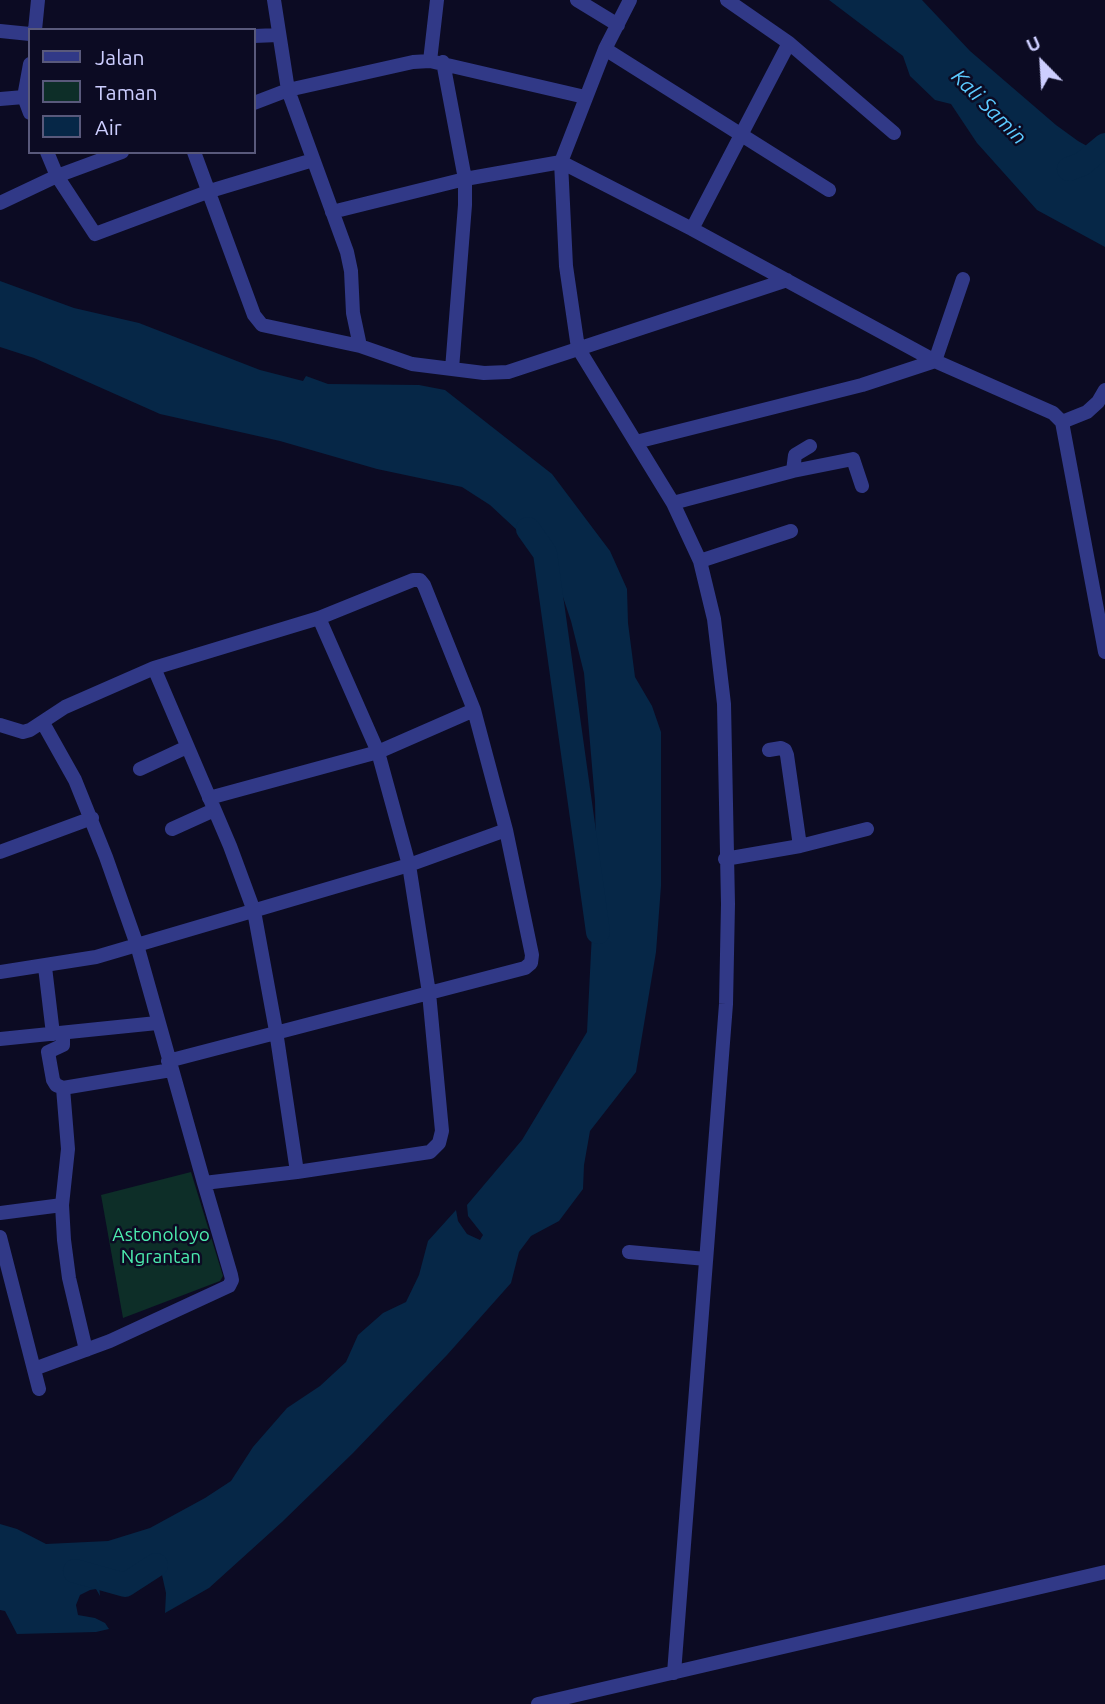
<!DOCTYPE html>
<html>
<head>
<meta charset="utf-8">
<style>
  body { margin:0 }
  #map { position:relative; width:1105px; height:1704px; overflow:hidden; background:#0c0b23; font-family:Ubuntu,sans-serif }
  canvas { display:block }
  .legend { position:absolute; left:28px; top:28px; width:228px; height:126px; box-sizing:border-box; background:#0c0b23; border:2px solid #59597b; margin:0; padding:9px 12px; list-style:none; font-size:21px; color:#cdceff }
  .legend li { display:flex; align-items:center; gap:14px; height:35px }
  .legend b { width:35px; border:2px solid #59597b }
  .north { position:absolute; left:1007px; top:28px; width:70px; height:70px; -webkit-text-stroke:5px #0c0b23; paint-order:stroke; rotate:336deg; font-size:19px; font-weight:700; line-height:28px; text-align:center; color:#cdceff }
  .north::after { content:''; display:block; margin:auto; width:24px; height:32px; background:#cdceff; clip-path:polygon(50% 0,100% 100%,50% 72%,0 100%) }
</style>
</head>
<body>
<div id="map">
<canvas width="1105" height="1704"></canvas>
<ul class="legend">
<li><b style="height:9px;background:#313987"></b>Jalan</li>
<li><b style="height:19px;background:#0d2e28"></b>Taman</li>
<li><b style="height:19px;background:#062747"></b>Air</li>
</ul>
<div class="north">U</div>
</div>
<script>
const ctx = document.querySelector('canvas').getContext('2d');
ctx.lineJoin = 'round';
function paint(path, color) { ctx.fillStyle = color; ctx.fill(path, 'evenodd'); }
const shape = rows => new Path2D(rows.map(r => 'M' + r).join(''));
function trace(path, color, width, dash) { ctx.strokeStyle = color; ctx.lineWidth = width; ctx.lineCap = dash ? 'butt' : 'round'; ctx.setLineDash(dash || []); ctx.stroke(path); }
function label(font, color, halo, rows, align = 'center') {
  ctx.font = font + ' Ubuntu,sans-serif'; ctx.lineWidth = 5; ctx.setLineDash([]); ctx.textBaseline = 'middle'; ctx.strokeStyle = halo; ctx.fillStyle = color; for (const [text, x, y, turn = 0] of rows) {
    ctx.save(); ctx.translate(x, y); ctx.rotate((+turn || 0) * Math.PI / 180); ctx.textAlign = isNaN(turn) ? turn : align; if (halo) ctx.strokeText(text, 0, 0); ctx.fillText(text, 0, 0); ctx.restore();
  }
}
const green = shape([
  [191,1172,223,1276,220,1281,123,1318,101,1195]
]);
const water = shape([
  [829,0,922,0,970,51,1056,125,1078,141,1105,156,1105,247,1037,210,977,143,951,104,935,100,910,76,903,56],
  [0,281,74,308,139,323,260,370,303,381,306,376,328,384,419,385,445,390,552,474,610,551,627,589,628,623,635,677,652,706,661,732,661,886,656,952,636,1072,590,1131,584,1165,583,1189,559,1221,531,1236,519,1252,511,1283,447,1355,353,1453,282,1522,209,1588,165,1613,166,1593,162,1575,152,1574,144,1579,129,1582,123,1579,116,1580,108,1576,99,1585,100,1596,96,1589,90,1590,80,1595,76,1605,78,1615,95,1618,105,1623,109,1629,96,1632,17,1634,5,1611,0,1610,0,1524,17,1529,46,1544,108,1541,150,1528,205,1498,231,1481,253,1447,287,1408,320,1386,346,1362,358,1335,383,1313,406,1302,419,1275,428,1241,456,1210,458,1221,467,1234,480,1240,483,1235,468,1216,467,1205,522,1140,587,1032,596,853,595,801,584,673,571,621,560,588,546,557,490,505,462,487,377,469,280,441,160,414,34,358,0,347]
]);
const river = shape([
  [1069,169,1082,164,1105,145],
  [528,529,545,553,598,932],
  [75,1571,125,1585,156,1565]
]);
const minor = shape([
  [274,0,288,90,347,252,351,271,353,313,360,346],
  [577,0,618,25],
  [630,0,605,49,561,162,566,266,578,348,673,503,700,561,714,619,724,704,728,904,726,1004,674,1673],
  [727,0,789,43,894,133],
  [35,30,38,0],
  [0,31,30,34],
  [254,36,278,35],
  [605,49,829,190],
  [430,61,437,0],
  [443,62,465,179,465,205,452,369],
  [24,97,30,64],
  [0,99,24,97,30,113],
  [254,103,288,90,413,62,430,61,585,97],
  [47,152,57,176,95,234,210,191,313,160],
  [194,152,254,315,262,325,360,346,412,364,484,373,508,372,787,280],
  [0,203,57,176,122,152],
  [332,212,465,179,561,162,692,229,935,361,1053,413,1062,422,1105,652],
  [692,229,789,43],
  [1062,422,1087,412,1098,402,1105,390],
  [636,442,862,385,935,361,963,279],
  [793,471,853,459,862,486],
  [673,503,793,471,795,455,810,446],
  [700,561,791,531],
  [154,668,230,846,254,911,276,1031,297,1172],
  [43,723,75,780,106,857,137,945,204,1183,297,1172,430,1152,439,1143,442,1131,429,993,409,865,378,752,319,618],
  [0,725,23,732,30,730,65,707,154,668,319,618,413,580,420,580,424,585,474,710,506,830,532,955,531,963,525,968,168,1061],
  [769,750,781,748,785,750,787,755,800,846],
  [140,769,187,747],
  [209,798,378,752,474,710],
  [172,829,214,810],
  [0,852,92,818],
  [725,859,800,846,867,829],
  [45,967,53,1034],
  [0,972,96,957,409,865,506,830],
  [63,1033,63,1045,48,1052,53,1080,56,1085,63,1088,171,1070],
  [0,1039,157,1023],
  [63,1088,68,1149,62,1205,64,1240,69,1278,86,1350],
  [0,1213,62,1205],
  [0,1237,39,1389],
  [629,1252,706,1259],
  [34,1369,110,1341,229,1286,232,1280,231,1275,204,1183],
  [538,1704,1105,1572]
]);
const parkNames = [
  ["Astonoloyo",161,1235],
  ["Ngrantan",161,1257]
];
const waterNames = [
  ["Kali Samin",989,107,45]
];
paint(green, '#0d2e28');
paint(water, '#062747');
trace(river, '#062747', 24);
trace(minor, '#313987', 14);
label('19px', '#4cecae', '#0c0b23', parkNames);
label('italic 21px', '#5bcaff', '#0c0b23', waterNames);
</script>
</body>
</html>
